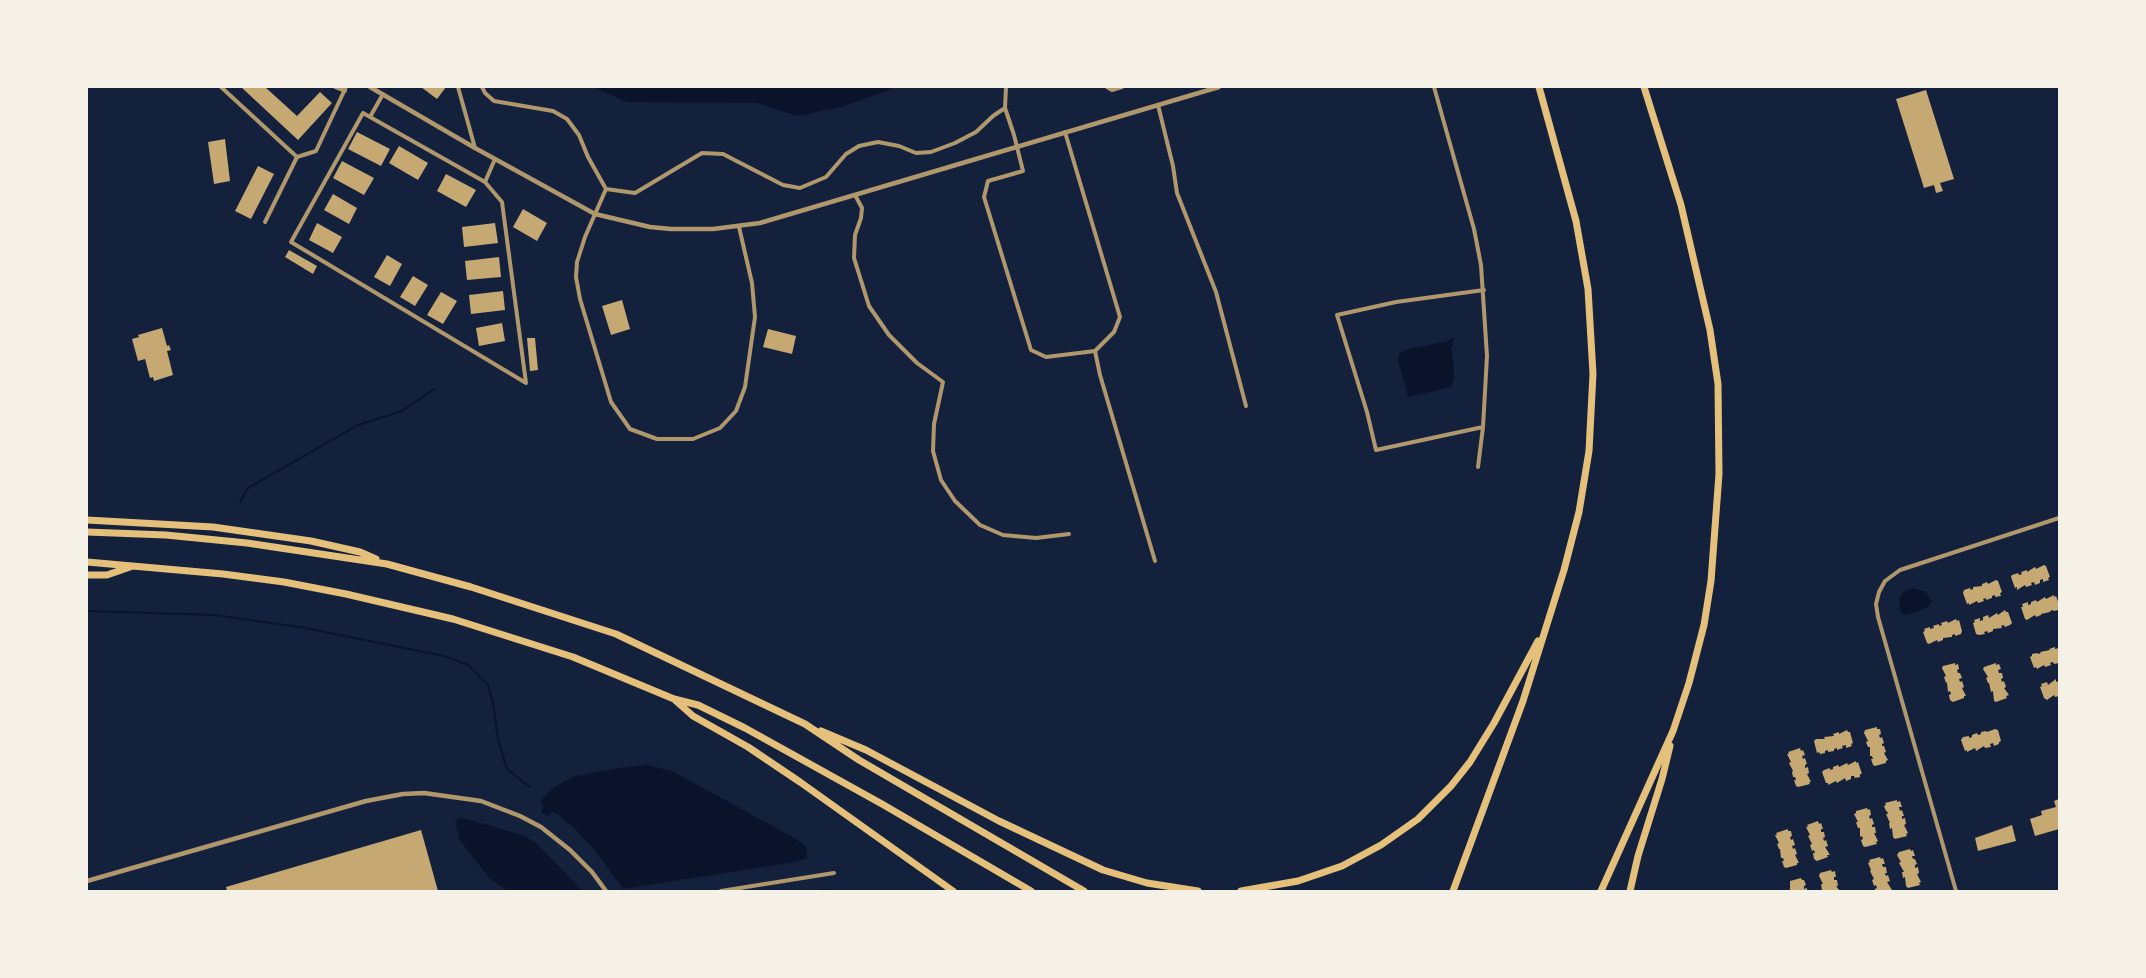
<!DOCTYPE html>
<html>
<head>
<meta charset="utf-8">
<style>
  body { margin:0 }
  #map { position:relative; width:2146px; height:978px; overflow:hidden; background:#14213d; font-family:"Fira Sans",sans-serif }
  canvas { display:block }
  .frame { position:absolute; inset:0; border:88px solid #f6f1e7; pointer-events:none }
</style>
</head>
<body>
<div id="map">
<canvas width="2146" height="978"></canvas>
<div class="frame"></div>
</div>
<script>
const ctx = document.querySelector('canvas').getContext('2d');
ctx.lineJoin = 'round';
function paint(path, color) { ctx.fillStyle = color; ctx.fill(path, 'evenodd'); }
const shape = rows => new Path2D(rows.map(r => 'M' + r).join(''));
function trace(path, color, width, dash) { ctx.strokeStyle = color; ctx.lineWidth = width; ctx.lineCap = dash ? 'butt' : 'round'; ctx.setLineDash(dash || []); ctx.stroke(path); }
const water = shape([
  [594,87,892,87,889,90,842,107,797,116,757,103,626,102],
  [1452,338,1455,338,1452,342,1453,345,1451,348,1454,364,1454,378,1451,387,1408,397,1398,360,1399,354,1405,350,1447,341],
  [1913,588,1926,592,1932,602,1930,605,1920,611,1906,615,1902,614,1899,607,1900,597,1905,591],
  [648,765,672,771,796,839,807,848,807,858,795,862,623,889,593,848,573,827,556,813,552,812,548,816,541,812,543,807,541,800,554,787,575,776,625,767],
  [460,817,525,836,537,844,583,891,507,891,489,878,459,839,455,821]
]);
const stream = shape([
  [240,502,248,488,358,425,402,411,434,389],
  [87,611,214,615,300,627,444,656,468,665,488,685,493,703,498,739,507,769,530,787],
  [817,891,831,890]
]);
const building = shape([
  [241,87,265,87,297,116,320,92,332,103,298,140],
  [421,87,446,87,437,99],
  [1926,90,1954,179,1940,183,1943,191,1936,193,1934,185,1924,188,1896,99],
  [357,132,390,149,381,166,348,149],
  [225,139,230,181,214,184,208,142],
  [399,146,428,163,418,180,389,163],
  [342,161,374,178,364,195,333,178],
  [258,166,274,174,251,219,235,211],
  [446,174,476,190,466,207,437,191],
  [333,194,357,208,349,224,324,210],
  [523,209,547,223,537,241,513,227],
  [317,223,342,237,333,253,309,240],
  [495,223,498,243,464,247,462,227],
  [289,250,317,266,313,274,285,257],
  [387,255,402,264,390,286,374,277],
  [499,257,501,277,467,280,465,261],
  [413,276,428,285,415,306,400,297],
  [503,291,505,310,471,314,469,295],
  [441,292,457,301,443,324,427,315],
  [622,300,630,329,611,335,602,306],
  [502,323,505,341,479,346,476,328],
  [162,328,167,346,169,345,171,350,167,351,173,375,154,381,153,377,150,378,145,359,138,361,132,339,139,337,138,335],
  [768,329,796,336,792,354,763,347],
  [527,338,535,338,538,370,530,371],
  [2044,565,2046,566,2050,577,2048,578,2049,580,2043,582,2043,579,2040,580,2040,583,2035,585,2034,582,2031,583,2032,585,2026,587,2025,585,2017,590,2017,587,2015,588,2011,577,2012,575,2018,573,2019,575,2022,574,2021,572,2027,570,2027,572,2035,567,2036,569],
  [1996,580,1998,581,2002,592,2000,593,2001,596,1995,597,1995,595,1992,596,1992,598,1986,600,1986,598,1983,599,1984,601,1978,603,1977,601,1969,605,1969,603,1967,604,1963,593,1964,590,1970,588,1971,590,1973,589,1973,587,1982,586,1982,584,1987,582,1988,584],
  [2054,595,2054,597,2056,596,2059,604,2059,610,2053,611,2053,610,2050,611,2050,612,2041,614,2041,615,2036,617,2035,615,2027,620,2025,619,2021,607,2023,607,2022,604,2028,602,2028,605,2031,604,2031,602,2036,600,2037,602,2045,597,2046,599],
  [2005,610,2006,612,2008,612,2012,623,2010,625,2005,627,2004,625,2001,626,2002,628,1993,629,1993,631,1988,633,1987,631,1984,632,1985,634,1979,635,1976,634,1973,623,1975,622,1974,620,1980,618,1980,621,1983,620,1983,617,1988,615,1989,618,1997,613,1998,615],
  [1956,619,1957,621,1959,620,1962,631,1961,634,1955,636,1955,634,1952,635,1952,637,1943,638,1943,640,1938,642,1937,640,1929,644,1927,643,1923,632,1925,631,1924,629,1930,627,1930,629,1934,628,1933,626,1939,624,1939,626,1942,625,1941,623,1947,621,1948,623],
  [2055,647,2055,649,2059,648,2059,663,2054,664,2053,662,2050,663,2051,665,2045,667,2044,665,2037,669,2036,667,2034,668,2030,657,2032,656,2032,654,2037,653,2038,654,2041,653,2040,652,2050,650,2049,649],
  [1955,663,1955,665,1958,664,1959,669,1957,670,1958,673,1960,673,1962,678,1959,679,1960,682,1962,681,1964,687,1962,688,1966,696,1964,696,1964,698,1953,702,1950,700,1949,695,1951,694,1950,691,1948,692,1947,682,1946,683,1944,677,1946,676,1942,668,1943,666],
  [1996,663,1996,665,1999,664,2001,669,1998,670,1999,673,2002,673,2003,678,2001,679,2002,682,2004,681,2006,687,2004,688,2009,695,2006,696,2007,698,1996,702,1994,701,1993,691,1991,692,1989,683,1988,683,1986,678,1988,677,1983,669,1984,667],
  [2056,679,2056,682,2059,681,2059,696,2055,697,2054,695,2047,700,2044,698,2040,687,2042,686,2041,684,2047,682,2048,685],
  [1877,727,1877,729,1880,729,1881,734,1879,735,1880,738,1882,737,1884,743,1882,744,1882,746,1884,746,1886,752,1884,753,1888,760,1886,761,1886,763,1875,766,1873,765,1871,759,1873,759,1872,756,1870,756,1870,747,1868,747,1866,742,1868,741,1864,733,1865,730],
  [1995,729,1998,730,2001,741,1999,742,1999,744,1994,746,1993,743,1990,744,1991,747,1985,748,1984,746,1976,751,1975,748,1967,752,1967,750,1965,751,1961,740,1963,737,1969,736,1969,738,1972,737,1972,735,1977,733,1978,735,1981,734,1981,732,1986,731,1987,732],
  [1847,730,1848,732,1850,732,1853,743,1851,744,1852,746,1846,748,1846,745,1842,746,1843,748,1837,750,1837,748,1834,749,1834,751,1828,752,1828,750,1825,751,1825,753,1820,754,1819,752,1817,753,1814,741,1816,739,1825,739,1824,737,1834,736,1833,734,1839,732,1839,734],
  [1800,748,1801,751,1803,750,1805,755,1802,756,1803,759,1805,758,1807,764,1805,765,1805,768,1808,767,1809,773,1807,774,1811,782,1809,782,1810,784,1798,787,1796,786,1794,780,1796,780,1795,777,1793,777,1792,772,1793,771,1789,763,1791,762,1787,754,1789,754,1788,752],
  [1856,761,1856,763,1858,762,1862,774,1860,774,1860,777,1855,778,1854,776,1851,776,1851,779,1846,781,1845,778,1837,783,1836,781,1828,785,1828,783,1826,783,1822,772,1824,770,1830,768,1830,770,1833,769,1833,767,1838,765,1839,767,1847,763,1848,765],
  [2059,799,2059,829,2035,836,2030,819,2042,815,2041,811,2056,807,2054,801],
  [1897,800,1897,802,1900,801,1902,807,1899,807,1900,811,1902,810,1904,816,1902,816,1902,819,1905,818,1906,824,1904,825,1908,833,1906,834,1907,836,1895,839,1893,837,1892,828,1890,829,1889,823,1890,823,1886,814,1888,814,1887,811,1886,811,1884,806,1886,805,1885,803],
  [1867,808,1868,810,1870,809,1871,815,1869,816,1870,819,1872,818,1874,824,1872,825,1872,827,1875,827,1876,833,1874,833,1878,841,1876,842,1877,844,1865,847,1863,846,1861,840,1863,839,1862,836,1860,837,1860,828,1858,828,1856,822,1858,822,1854,814,1856,813,1856,811],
  [1818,821,1819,824,1821,823,1823,829,1821,829,1821,832,1824,832,1825,837,1823,838,1824,841,1826,840,1828,846,1825,847,1830,855,1827,855,1828,857,1817,861,1814,859,1813,853,1815,853,1814,850,1812,851,1810,845,1812,844,1808,836,1810,835,1806,827,1808,827,1807,825],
  [2012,825,2016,841,1978,851,1975,838],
  [1788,829,1788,831,1791,831,1792,836,1790,837,1791,840,1793,839,1795,845,1792,846,1793,849,1795,848,1797,854,1795,855,1799,863,1797,863,1797,865,1786,868,1784,867,1782,861,1784,861,1783,858,1781,858,1780,849,1779,849,1777,844,1779,843,1775,835,1777,835,1776,833],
  [421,830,438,891,227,891,226,887],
  [1910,849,1911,851,1913,850,1915,856,1912,856,1913,859,1915,859,1917,864,1915,865,1915,868,1918,867,1919,873,1917,874,1921,882,1919,883,1920,885,1908,888,1906,886,1905,877,1903,878,1902,872,1904,872,1899,863,1901,862,1897,855,1899,852],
  [1880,857,1881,859,1883,858,1885,864,1882,864,1883,867,1886,867,1887,873,1885,873,1886,876,1888,875,1890,881,1887,882,1892,890,1889,891,1875,891,1875,889,1877,888,1876,885,1874,886,1872,880,1874,879,1870,871,1871,870,1868,863,1870,862,1869,860],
  [1831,870,1832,872,1835,871,1836,877,1834,877,1834,880,1837,880,1838,886,1836,886,1840,891,1822,890,1821,884,1823,884,1819,876,1820,873],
  [1801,878,1802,880,1804,880,1806,885,1804,886,1804,889,1807,888,1807,891,1790,890,1790,881]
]);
const minor = shape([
  [221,87,297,157],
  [335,87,345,91],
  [458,87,475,148],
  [482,87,485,93,494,101,553,111,567,119,579,135,588,157,606,189],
  [1006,87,1005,108,1014,135,1023,171,988,181,984,197,1031,350,1046,357,1095,351],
  [1107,87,1112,90,1122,87],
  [1434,87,1474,229,1481,265,1487,356,1483,427,1478,467],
  [1158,105,1173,166,1177,193,1216,292,1246,406],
  [363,113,485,182,502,202,526,383,291,242,363,113],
  [370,117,383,94],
  [1065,132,1120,317,1114,332,1095,351,1100,375,1155,561],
  [485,182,495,159],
  [855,195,862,208,861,218,855,235,854,258,869,306,889,335,917,363,943,382,934,424,933,451,941,480,955,501,980,525,1003,535,1036,538,1069,534],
  [265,222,297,157,316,151,346,87],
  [739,227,752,283,755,317,745,387,736,411,720,428,693,439,657,439,630,429,611,402,580,299,576,277,577,262,585,237,606,189,635,193,702,153,723,154,783,185,800,188,826,177,846,154,859,146,878,142,899,146,916,153,931,152,955,143,976,132,993,116,1005,108],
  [1483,427,1376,450,1367,412,1337,315,1396,302,1484,290],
  [721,891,834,873],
  [1956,891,1878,617,1876,604,1879,592,1885,581,1900,570,2059,518]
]);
const tertiary = shape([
  [370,87,475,148,595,214,650,227,671,229,713,229,760,223,1219,87],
  [87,881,366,801,403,794,424,793,481,801,520,816,541,827,570,850,592,872,606,891]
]);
const motorway = shape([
  [87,520,213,527,311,541,360,552,376,559],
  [87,532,166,535,247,543,387,564,471,587,616,634,805,724,859,760,1084,891],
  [87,562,223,574,284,582,346,594,453,619,573,657,674,699,698,705,745,728,882,804,1031,891],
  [87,575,107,575,130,567],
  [676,701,693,716,748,747,800,782,953,891],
  [821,731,866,750,999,821,1103,870,1147,883,1198,891],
  [1241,891,1298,881,1342,866,1381,845,1418,819,1451,786,1470,762,1494,723,1538,641],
  [1453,891,1523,701,1564,570,1579,512,1589,451,1593,374,1588,289,1576,221,1539,87],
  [1601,891,1673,731,1689,683,1704,625,1711,581,1719,474,1718,384,1710,330,1681,205,1644,87],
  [1630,891,1638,856,1662,779,1670,746]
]);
paint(water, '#0b132b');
trace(stream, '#0b132b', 2);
paint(building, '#c6a872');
trace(minor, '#b1986c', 4);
trace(tertiary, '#b1986c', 4.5);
trace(motorway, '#e5c07b', 7);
</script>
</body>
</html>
